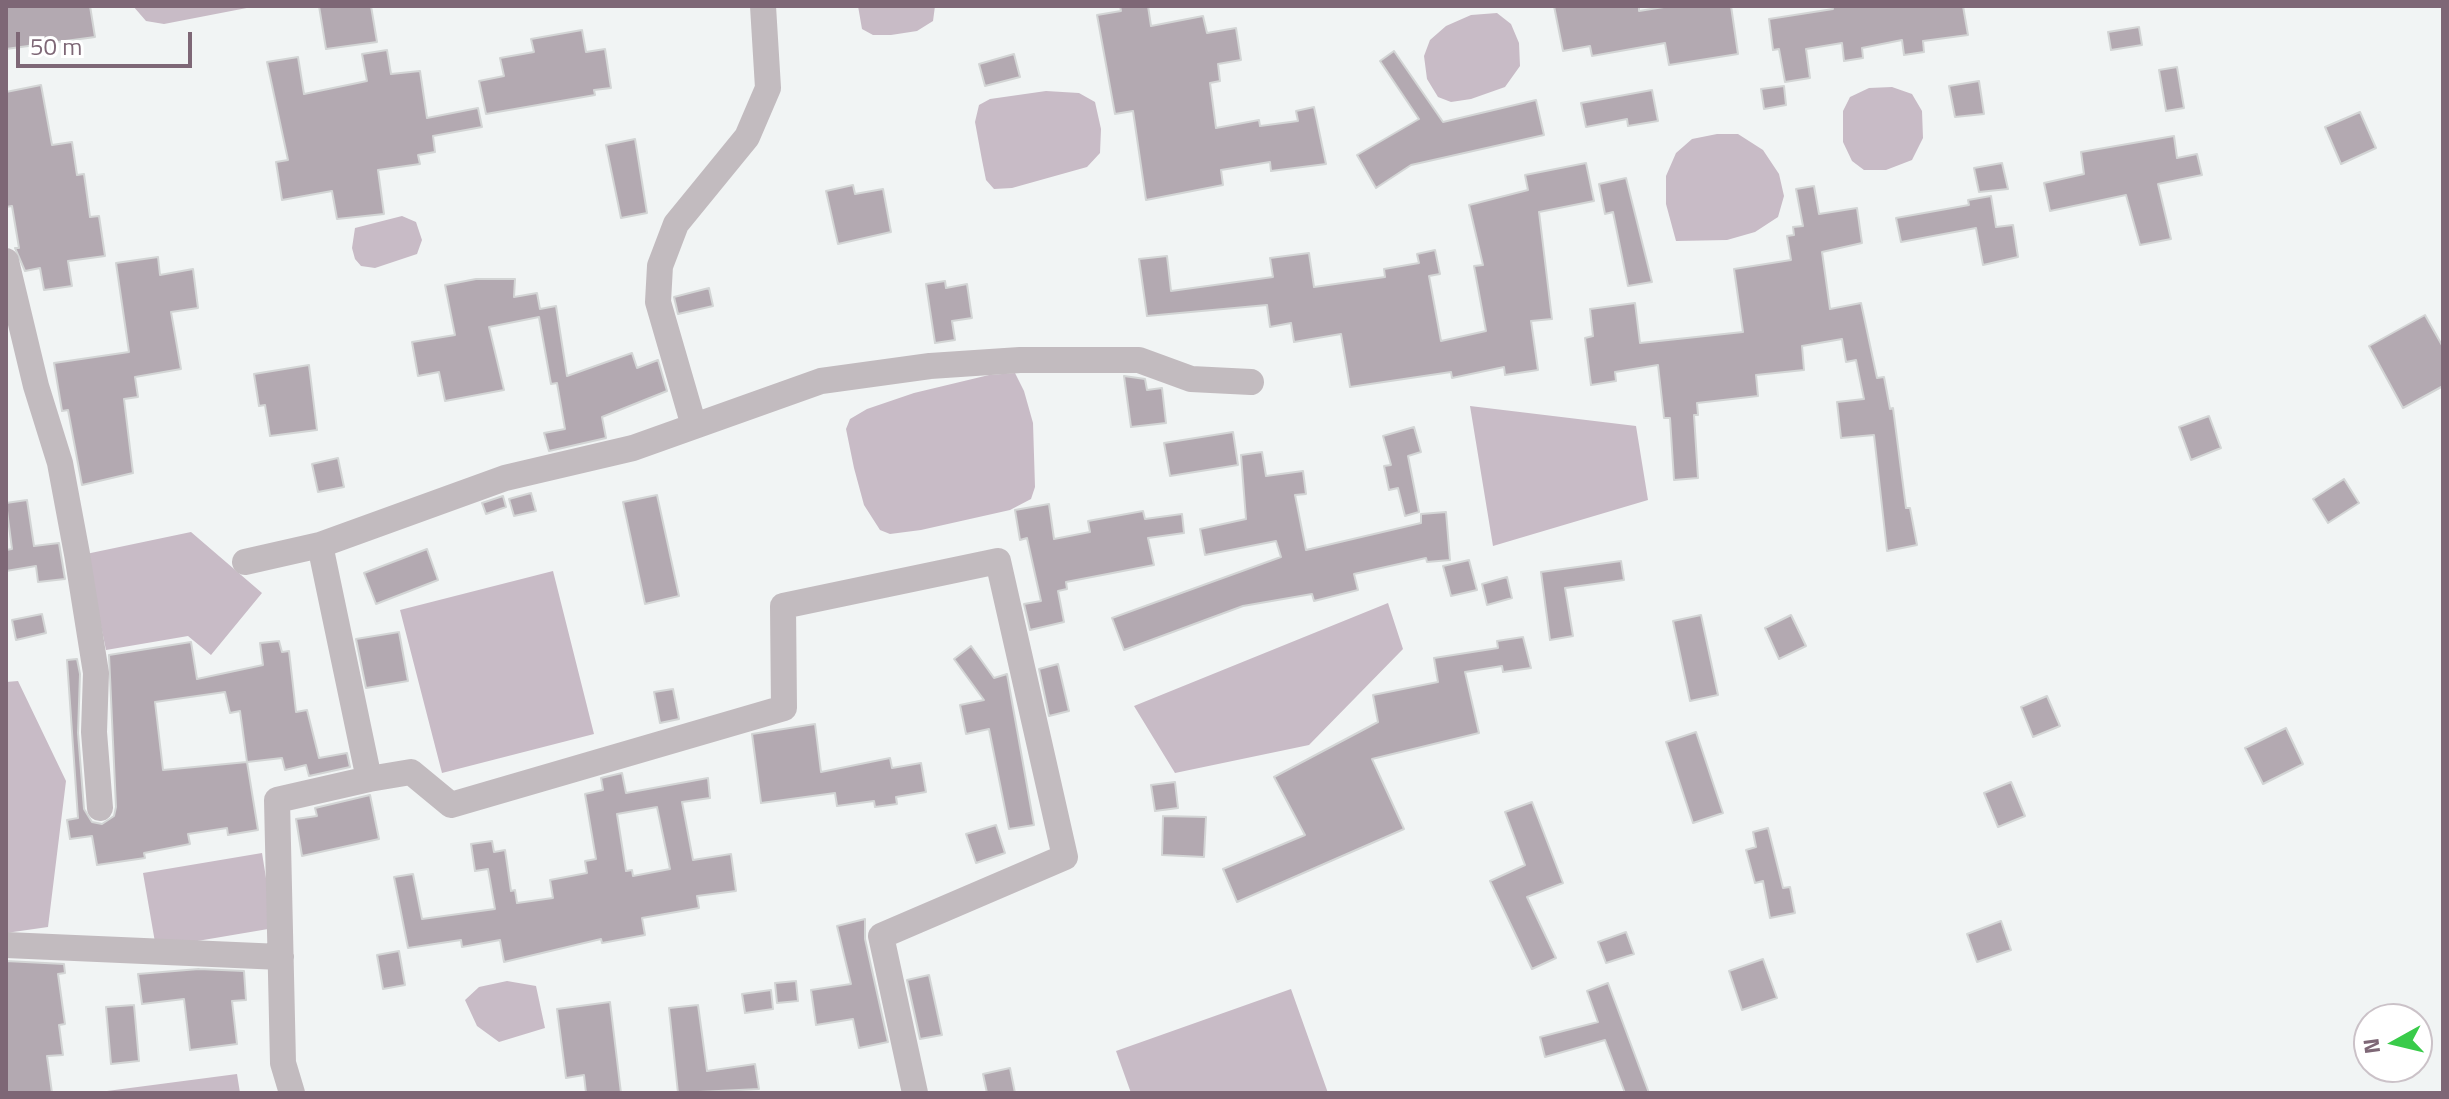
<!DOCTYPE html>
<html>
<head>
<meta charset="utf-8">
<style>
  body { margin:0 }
  #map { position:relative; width:2449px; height:1099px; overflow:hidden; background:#f1f4f4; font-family:"Titillium Web",sans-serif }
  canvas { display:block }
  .frame { position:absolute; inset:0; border:8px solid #7e6776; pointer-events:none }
  .north { position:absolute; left:2353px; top:1003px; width:80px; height:80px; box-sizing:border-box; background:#fff; border:2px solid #cbc2c8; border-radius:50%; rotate:262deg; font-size:22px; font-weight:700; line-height:32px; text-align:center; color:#7e6776 }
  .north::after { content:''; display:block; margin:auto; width:28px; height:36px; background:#39cb4a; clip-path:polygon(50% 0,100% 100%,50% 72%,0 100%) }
  .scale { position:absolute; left:16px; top:32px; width:176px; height:36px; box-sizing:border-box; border:4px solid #7e6776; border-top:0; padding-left:10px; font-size:24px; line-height:28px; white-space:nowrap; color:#7e6776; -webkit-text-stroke:6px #fff; paint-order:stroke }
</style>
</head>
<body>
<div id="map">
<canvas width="2449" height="1099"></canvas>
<div class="frame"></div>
<div class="north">N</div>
<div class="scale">50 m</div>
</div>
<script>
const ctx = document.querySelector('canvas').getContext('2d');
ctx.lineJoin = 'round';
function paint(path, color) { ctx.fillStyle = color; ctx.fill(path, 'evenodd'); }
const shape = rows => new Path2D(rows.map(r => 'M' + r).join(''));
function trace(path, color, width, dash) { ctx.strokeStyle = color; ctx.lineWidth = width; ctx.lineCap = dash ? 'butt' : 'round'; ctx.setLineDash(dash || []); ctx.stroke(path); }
const water = shape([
  [133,6,257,6,164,24,146,21],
  [858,6,935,6,933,21,917,31,891,35,873,35,862,29],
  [1497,13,1511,24,1519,43,1520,66,1505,87,1471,99,1451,102,1438,97,1427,79,1424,56,1430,40,1446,26,1471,15],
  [1892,87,1912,94,1922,111,1923,138,1912,160,1886,170,1864,170,1852,161,1843,142,1843,111,1850,97,1869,88],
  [1046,91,1079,93,1095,102,1101,129,1100,153,1087,167,1012,188,994,189,986,180,982,160,975,122,979,105,990,99],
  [1717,134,1738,134,1763,150,1779,174,1784,196,1778,217,1755,232,1727,240,1676,241,1666,204,1666,176,1676,153,1692,139],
  [402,216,416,222,422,240,417,254,375,268,361,266,355,259,352,248,355,228],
  [1015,373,1024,391,1033,423,1035,487,1031,499,1010,510,921,530,890,534,880,530,864,505,854,468,846,429,850,419,867,409,914,393,989,375],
  [1470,406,1636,426,1648,500,1493,546],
  [191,532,262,593,211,655,188,636,106,650,86,554],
  [553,571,594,734,442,773,400,610],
  [1388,603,1403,649,1309,745,1175,773,1134,706],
  [18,681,66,781,48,927,6,933,6,682],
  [262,853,274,928,156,948,143,873],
  [507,981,536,986,545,1028,499,1042,477,1026,465,1000,479,987],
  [1291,989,1328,1093,1131,1093,1116,1051],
  [237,1074,240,1093,107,1093,107,1091]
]);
const building = shape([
  [6,6,90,6,95,37,6,49,6,6],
  [319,6,371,6,377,42,326,49,319,6],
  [1120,6,1148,6,1151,26,1203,16,1207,33,1236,28,1241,60,1218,64,1220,81,1210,83,1216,128,1259,120,1260,126,1298,121,1296,111,1314,107,1326,164,1271,171,1270,162,1221,170,1223,185,1146,200,1133,111,1115,114,1097,15,1121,11,1120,6],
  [1554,6,1639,6,1639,11,1670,6,1731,6,1738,54,1669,65,1665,43,1592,56,1590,46,1563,51,1554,6],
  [1832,6,1963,6,1968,35,1923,41,1924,52,1904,55,1902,40,1862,48,1863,58,1844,61,1842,43,1806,49,1810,78,1785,82,1779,49,1773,50,1769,19,1833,9,1832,6],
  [2139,27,2142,45,2111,50,2108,32,2139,27],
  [582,30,586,52,605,49,611,88,594,90,595,95,486,114,479,81,504,76,500,58,534,52,531,39,582,30],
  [387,50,391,74,420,71,427,118,478,108,482,127,433,136,435,152,418,155,420,164,378,170,384,214,337,219,332,191,282,200,276,162,288,160,267,62,298,57,304,94,367,81,362,54,387,50],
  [1394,51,1443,122,1536,100,1544,135,1411,165,1376,188,1357,155,1419,119,1380,61,1394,51],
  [1014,54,1020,77,985,86,979,64,1014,54],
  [2177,67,2184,108,2166,111,2159,70,2177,67],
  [1979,81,1984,114,1955,117,1949,86,1979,81],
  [41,85,52,145,72,142,77,175,84,174,90,217,99,216,105,256,68,261,72,286,44,290,40,268,25,271,15,248,19,248,12,206,6,207,6,92,41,85],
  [1784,86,1786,105,1764,109,1761,89,1784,86],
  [1652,90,1658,121,1628,126,1627,119,1586,127,1581,103,1652,90],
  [2360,112,2376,148,2341,164,2325,127,2360,112],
  [2174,136,2177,158,2197,154,2202,175,2158,184,2171,239,2140,245,2126,195,2050,211,2044,183,2084,174,2081,152,2174,136],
  [635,139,647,213,621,218,606,145,635,139],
  [1586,163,1594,201,1539,212,1552,319,1531,321,1538,370,1505,375,1504,367,1452,378,1451,372,1350,387,1341,334,1294,342,1291,323,1270,327,1267,305,1147,316,1139,259,1167,256,1171,291,1273,277,1270,258,1309,253,1314,287,1385,277,1384,269,1419,263,1417,254,1435,250,1440,274,1429,276,1441,341,1486,331,1474,266,1483,265,1469,205,1528,190,1525,175,1586,163],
  [2002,163,2008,189,1979,192,1974,168,2002,163],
  [1626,178,1652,282,1628,286,1613,212,1605,214,1599,184,1626,178],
  [853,185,855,194,883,189,891,232,838,244,826,191,853,185],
  [1814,186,1819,214,1857,208,1862,243,1822,252,1830,309,1861,303,1877,378,1884,377,1890,409,1893,408,1906,508,1910,508,1917,545,1887,551,1874,435,1841,438,1837,402,1864,399,1856,360,1846,362,1842,339,1802,346,1804,370,1756,375,1758,396,1697,403,1698,415,1694,415,1698,478,1674,480,1670,418,1664,418,1658,365,1615,372,1616,381,1591,385,1585,338,1593,336,1590,309,1635,303,1640,343,1743,332,1734,269,1791,260,1787,236,1794,235,1793,227,1803,226,1796,189,1814,186],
  [1991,196,1996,227,2013,225,2018,257,1983,265,1976,228,1901,242,1896,218,1969,205,1968,200,1991,196],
  [158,257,160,275,193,269,198,308,171,312,181,369,135,377,138,397,124,399,133,473,82,485,68,410,62,411,54,363,129,352,116,263,158,257],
  [476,279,515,279,514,297,537,293,540,309,556,306,567,376,632,353,637,368,658,360,667,391,602,417,606,438,549,451,544,433,565,429,557,383,551,384,539,317,489,327,504,390,445,401,439,372,418,376,412,342,455,335,445,285,476,279],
  [945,281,946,288,967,284,972,318,952,321,955,340,935,343,926,284,945,281],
  [709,288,713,306,678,314,674,297,709,288],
  [2425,315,2443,347,2443,386,2403,408,2369,346,2425,315],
  [309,365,317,430,270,436,265,405,259,406,254,374,309,365],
  [1124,376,1145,379,1147,390,1162,388,1166,423,1131,427,1124,376],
  [2209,416,2221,448,2191,460,2179,427,2209,416],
  [1414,427,1421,452,1408,456,1419,512,1405,516,1398,488,1389,490,1384,466,1391,465,1383,436,1414,427],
  [1233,432,1238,465,1170,476,1164,443,1233,432],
  [1262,452,1266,476,1303,471,1306,494,1295,495,1306,550,1421,523,1421,514,1446,512,1450,560,1427,562,1426,558,1354,574,1358,590,1314,601,1312,594,1243,606,1124,650,1112,618,1281,557,1276,541,1205,555,1200,529,1246,519,1241,455,1262,452],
  [338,458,344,487,318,492,312,464,338,458],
  [2344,479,2359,503,2328,523,2313,499,2344,479],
  [531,493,536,511,514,516,509,499,531,493],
  [657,495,679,596,645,604,623,502,657,495],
  [503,496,506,507,486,514,482,503,503,496],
  [27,500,34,546,59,543,65,579,38,582,36,566,6,571,6,550,12,549,6,503,27,500],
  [1049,504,1054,539,1090,532,1088,521,1143,511,1145,519,1182,514,1184,533,1148,538,1154,565,1066,582,1067,589,1058,591,1064,622,1030,630,1024,604,1041,601,1027,538,1020,540,1015,510,1049,504],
  [427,549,438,580,376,604,364,573,427,549],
  [1469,560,1477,590,1451,596,1443,566,1469,560],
  [1621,561,1624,580,1565,588,1573,636,1550,640,1541,572,1621,561],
  [1507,577,1512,598,1487,605,1482,584,1507,577],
  [42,614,46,633,16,640,12,620,42,614],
  [1701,615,1718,695,1690,701,1673,621,1701,615],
  [1791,615,1806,646,1779,659,1765,628,1791,615],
  [399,632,408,681,366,688,356,639,399,632],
  [1523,637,1531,668,1503,672,1502,666,1465,672,1479,733,1372,759,1404,829,1237,902,1223,869,1305,835,1274,777,1378,722,1373,695,1438,682,1434,658,1498,648,1497,641,1523,637],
  [279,641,282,652,289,651,296,712,307,710,319,758,347,753,350,767,309,776,306,765,285,770,282,758,247,762,240,711,230,713,225,692,155,702,163,770,247,762,258,830,228,835,227,828,188,834,190,844,144,853,145,858,97,865,92,836,70,839,67,820,78,818,67,660,77,659,80,674,78,733,84,809,92,822,102,824,114,816,116,807,109,655,191,642,197,679,263,665,260,643,279,641],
  [971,646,994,678,1007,674,1034,825,1009,829,989,729,966,734,960,705,984,700,954,659,971,646],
  [1058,664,1069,711,1049,716,1039,669,1058,664],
  [673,689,679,719,660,723,654,692,673,689],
  [2047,696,2060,726,2033,737,2021,707,2047,696],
  [815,724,821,772,890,758,892,768,921,763,926,792,896,797,897,804,875,807,874,801,837,806,835,793,761,803,752,734,815,724],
  [2286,728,2303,764,2263,784,2245,748,2286,728],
  [1696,732,1723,813,1693,823,1666,742,1696,732],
  [622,773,626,793,708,778,710,798,682,802,693,860,731,854,736,891,697,896,699,908,642,918,645,935,602,943,601,939,504,962,500,940,462,947,461,940,408,948,394,877,413,874,422,919,495,909,488,869,475,871,471,844,492,841,494,852,505,850,511,891,515,890,517,903,553,898,550,880,587,873,585,861,596,859,585,794,603,790,601,778,622,773],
  [657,807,670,869,633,876,632,870,626,871,617,814,657,807],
  [1175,782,1178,808,1155,811,1151,785,1175,782],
  [2011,782,2025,816,1998,827,1984,793,2011,782],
  [370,795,379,839,302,856,296,819,317,816,315,808,370,795],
  [1532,802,1563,883,1527,897,1556,958,1532,969,1490,881,1525,865,1505,812,1532,802],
  [1163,816,1206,817,1204,857,1162,855,1163,816],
  [996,825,1005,853,976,863,966,834,996,825],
  [1768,828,1783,888,1790,887,1795,913,1770,918,1763,881,1755,883,1746,850,1756,847,1753,832,1768,828],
  [865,919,865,939,888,1042,859,1048,853,1019,816,1025,811,990,851,984,837,926,865,919],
  [2001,921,2011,950,1977,962,1967,934,2001,921],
  [1626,932,1634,954,1606,963,1598,942,1626,932],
  [399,951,405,985,383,989,377,955,399,951],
  [1763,959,1777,998,1742,1010,1729,971,1763,959],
  [6,961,64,964,65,973,58,974,65,1024,59,1025,63,1055,47,1056,52,1093,6,1093,6,961],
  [199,969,244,971,246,1000,232,1001,237,1044,190,1050,184,999,142,1004,138,974,199,969],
  [929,975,942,1035,920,1039,907,980,929,975],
  [796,981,798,1001,777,1003,775,983,796,981],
  [1608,983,1649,1093,1625,1093,1605,1040,1545,1057,1540,1037,1598,1022,1587,991,1608,983],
  [771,990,773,1009,745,1013,742,994,771,990],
  [610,1002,621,1093,586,1093,584,1075,566,1078,557,1009,610,1002],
  [134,1005,139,1061,111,1064,106,1007,134,1005],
  [698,1005,707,1071,755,1064,759,1089,678,1093,669,1008,698,1005],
  [1010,1068,1015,1093,987,1093,983,1074,1010,1068]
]);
const street = shape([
  [6,261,36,386,60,463,77,554,96,673,94,732,100,808],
  [694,426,658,302,660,266,676,224,747,137,768,88,763,6],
  [320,545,369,779,411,772,451,805,784,708,783,606,998,561,1065,857,881,936,915,1093],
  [245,562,320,545,505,478,633,448,821,381,930,366,1020,360,1139,360,1191,379,1251,382],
  [6,945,281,957],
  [292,1093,283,1063,277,800,369,779]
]);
paint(water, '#c8bbc6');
paint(building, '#b3a9b1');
trace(building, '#d3d5d5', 2);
trace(street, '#c2bbbf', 26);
</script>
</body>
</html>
